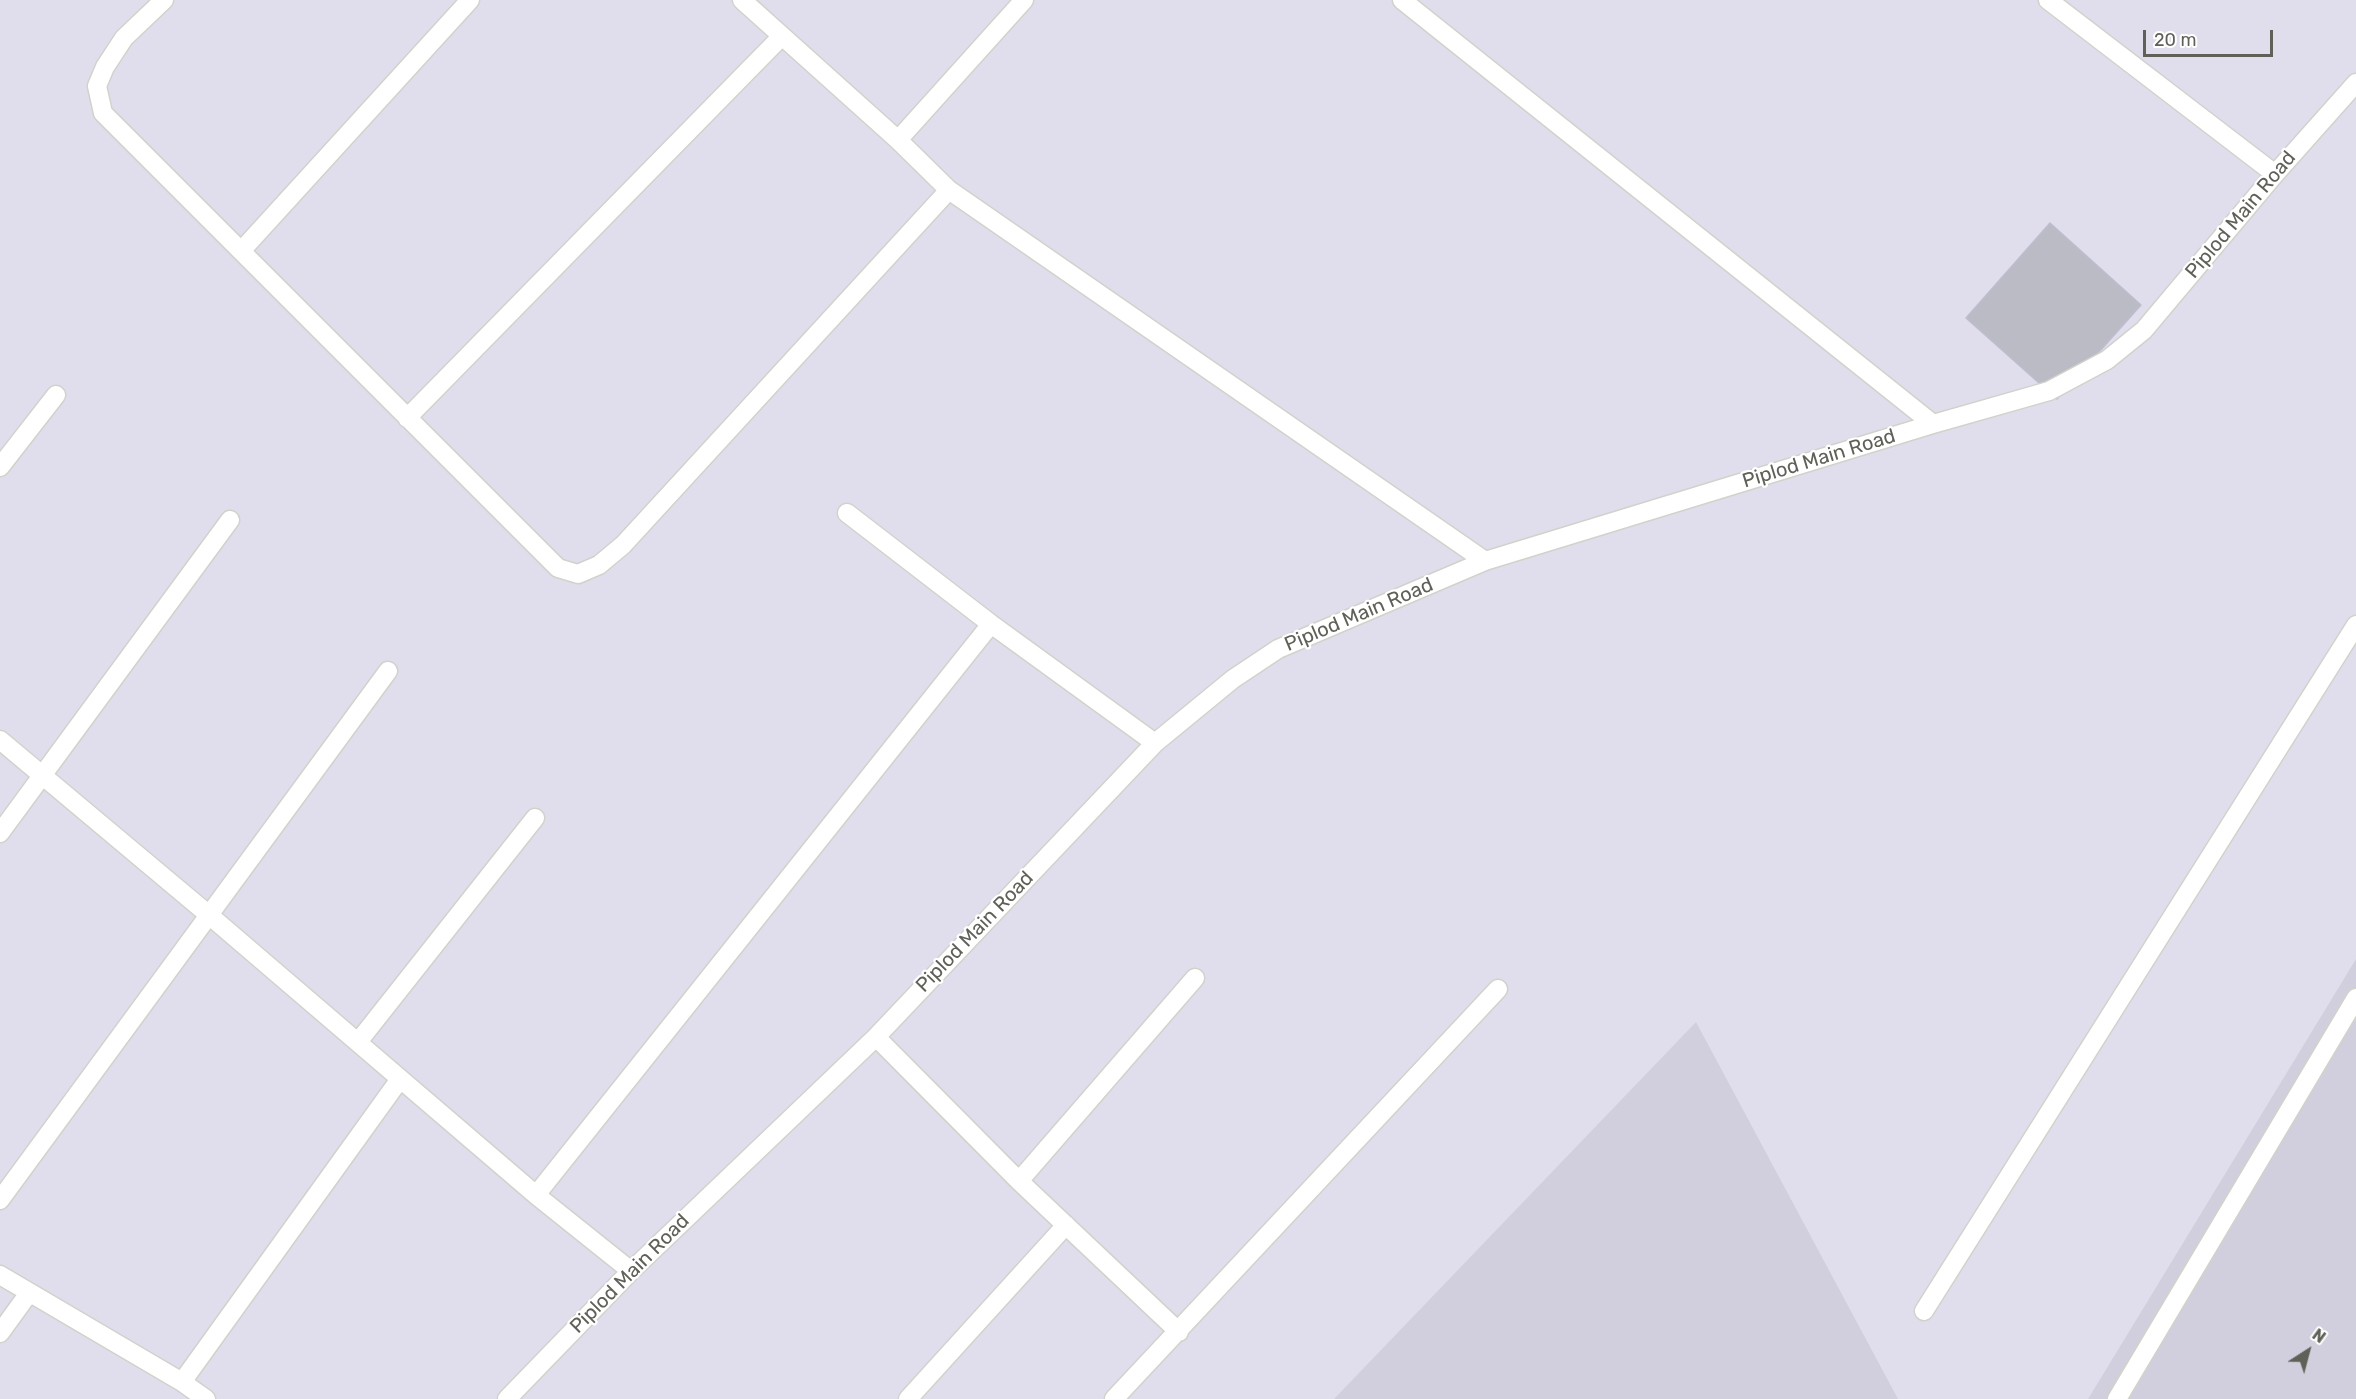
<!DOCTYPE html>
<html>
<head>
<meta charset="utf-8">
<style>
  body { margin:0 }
  #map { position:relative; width:2356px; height:1399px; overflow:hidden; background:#e0deec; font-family:Rubik,sans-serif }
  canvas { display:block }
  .north { position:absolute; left:2278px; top:1321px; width:60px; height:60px; -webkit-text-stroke:4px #fff; paint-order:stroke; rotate:36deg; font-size:16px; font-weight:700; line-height:24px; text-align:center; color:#606058 }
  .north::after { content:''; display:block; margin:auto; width:21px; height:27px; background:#606058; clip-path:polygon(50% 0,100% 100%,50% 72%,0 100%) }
  .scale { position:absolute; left:2143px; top:30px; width:130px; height:27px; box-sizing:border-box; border:3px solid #606058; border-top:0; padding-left:8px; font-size:18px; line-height:21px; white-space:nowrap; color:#606058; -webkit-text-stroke:4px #fff; paint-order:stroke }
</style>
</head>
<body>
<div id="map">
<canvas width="2356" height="1399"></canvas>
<div class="north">N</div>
<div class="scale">20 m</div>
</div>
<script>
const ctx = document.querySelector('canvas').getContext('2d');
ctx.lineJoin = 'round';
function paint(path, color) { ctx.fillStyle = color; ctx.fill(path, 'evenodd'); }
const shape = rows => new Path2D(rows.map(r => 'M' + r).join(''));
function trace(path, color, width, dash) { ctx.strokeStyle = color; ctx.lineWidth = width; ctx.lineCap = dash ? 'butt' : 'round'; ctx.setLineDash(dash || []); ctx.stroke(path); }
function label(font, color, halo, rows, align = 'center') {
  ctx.font = font + ' Rubik,sans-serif'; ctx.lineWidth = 4.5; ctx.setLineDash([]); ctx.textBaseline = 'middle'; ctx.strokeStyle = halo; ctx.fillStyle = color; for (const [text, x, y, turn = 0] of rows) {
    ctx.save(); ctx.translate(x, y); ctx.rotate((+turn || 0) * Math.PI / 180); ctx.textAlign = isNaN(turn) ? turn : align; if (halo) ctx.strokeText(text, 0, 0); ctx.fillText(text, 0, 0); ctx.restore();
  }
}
const education = shape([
  [2356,959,2356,1399,2088,1399],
  [1696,1022,1898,1399,1334,1399]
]);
const building = shape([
  [2050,223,2141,305,2057,399,1966,318,2050,223]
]);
const minor = shape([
  [164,0,124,38,105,67,97,86,103,113,558,568,578,574,599,565,623,545,949,190],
  [742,0,898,140,949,190,1485,561],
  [1402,0,1933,424],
  [2048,0,2275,174],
  [898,140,1024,0],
  [242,250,470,0],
  [407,418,782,36],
  [0,467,56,395],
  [847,513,991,624,1155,743],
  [0,740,209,915,536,1195,631,1271],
  [0,833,230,520],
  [876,1037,1019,1181,1179,1332],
  [358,1042,535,818],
  [1019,1181,1195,978],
  [536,1195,991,624],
  [0,1200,388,671],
  [0,1275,182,1382,206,1399],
  [1924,1311,2356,625],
  [0,1333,29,1293],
  [182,1382,400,1079],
  [507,1399,631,1271,876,1037,1155,743,1233,679,1278,649,1485,561,1933,424,2049,391,2107,360,2144,330,2275,174,2356,83],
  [908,1399,1066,1225],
  [1114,1399,1498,989],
  [2117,1399,2356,998]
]);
const streetNames = [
  ["Piplod Main Road",2241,215,-50],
  ["Piplod Main Road",1819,459,-17],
  ["Piplod Main Road",1359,615,-23],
  ["Piplod Main Road",975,932,-46],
  ["Piplod Main Road",630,1274,-45]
];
paint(education, '#d1cfde');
paint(building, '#bbbbc6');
trace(building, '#bdbdd0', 1.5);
trace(minor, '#d2d2cb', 21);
trace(minor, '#fff', 18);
label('20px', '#606058', '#fff', streetNames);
</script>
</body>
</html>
